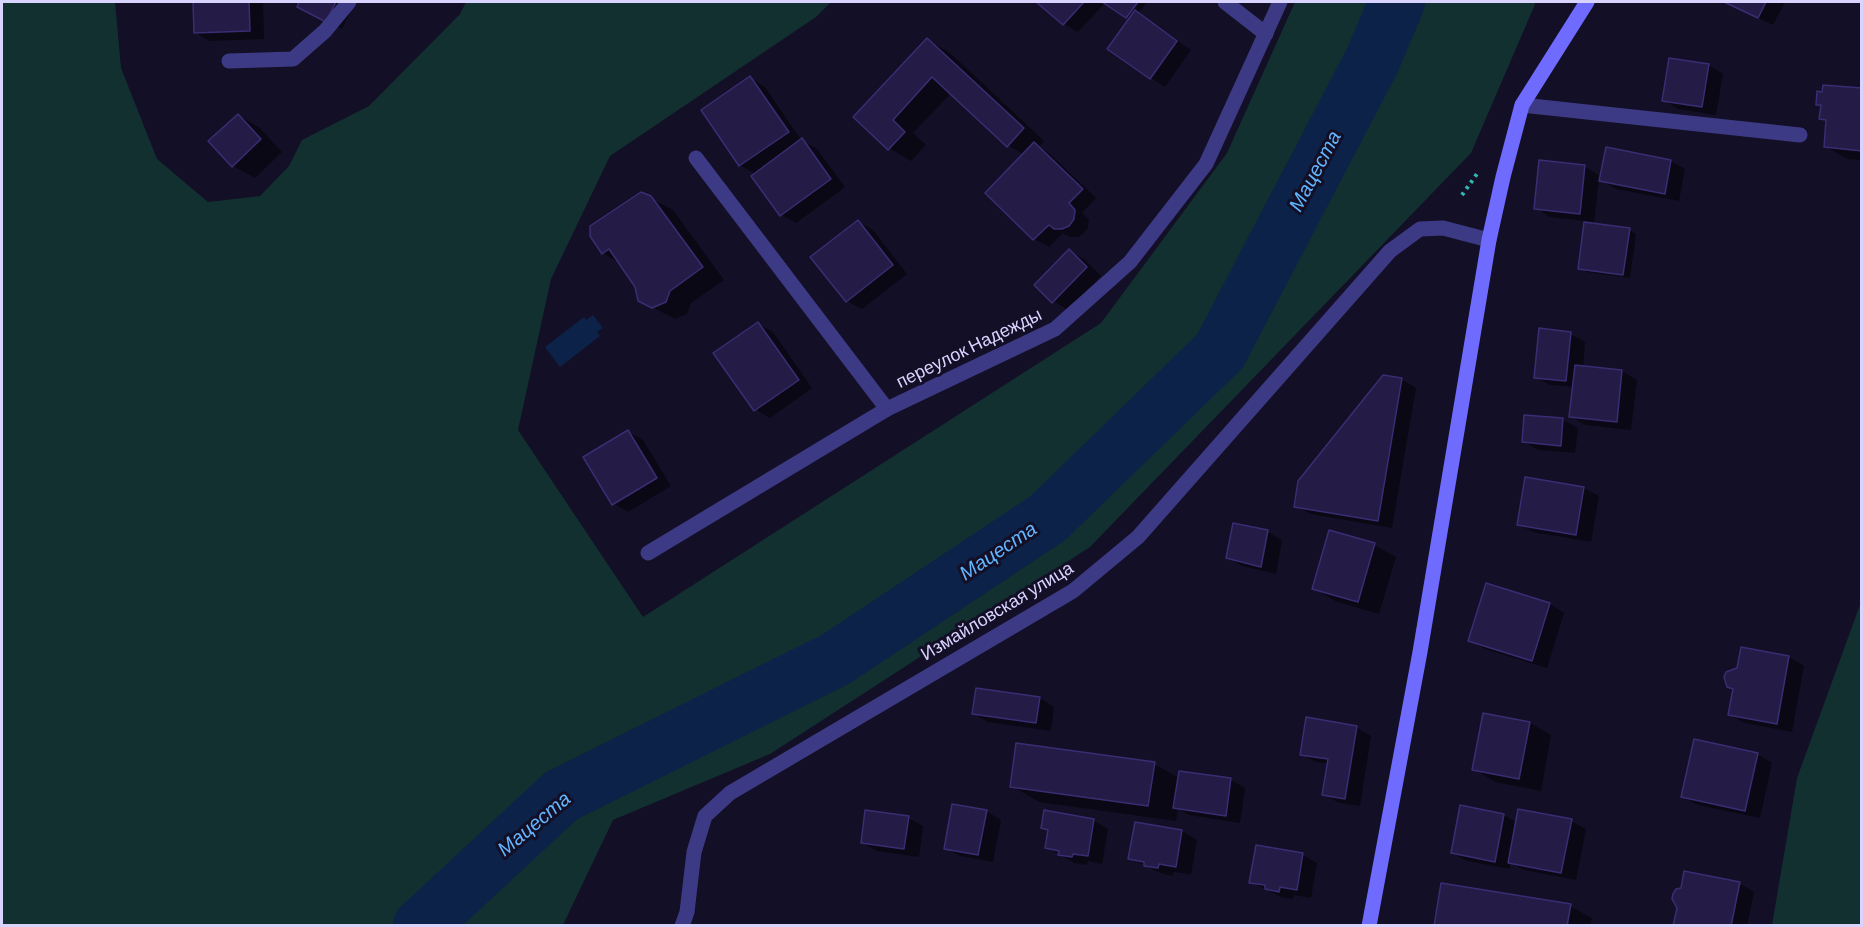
<!DOCTYPE html>
<html>
<head>
<meta charset="utf-8">
<style>
  body { margin:0 }
  #map { position:relative; width:1863px; height:927px; overflow:hidden; background:#130f26; font-family:Barlow,sans-serif }
  canvas { display:block }
  .frame { position:absolute; inset:0; border:3px solid #d9d4ff; pointer-events:none }
</style>
</head>
<body>
<div id="map">
<canvas width="1863" height="927"></canvas>
<div class="frame"></div>
</div>
<script>
const ctx = document.querySelector('canvas').getContext('2d');
ctx.lineJoin = 'round';
function paint(path, color) { ctx.fillStyle = color; ctx.fill(path, 'evenodd'); }
const shape = rows => new Path2D(rows.map(r => 'M' + r).join(''));
function trace(path, color, width, dash) { ctx.strokeStyle = color; ctx.lineWidth = width; ctx.lineCap = dash ? 'butt' : 'round'; ctx.setLineDash(dash || []); ctx.stroke(path); }
function label(font, color, halo, rows, align = 'center') {
  ctx.font = font + ' Barlow,sans-serif'; ctx.lineWidth = 6; ctx.setLineDash([]); ctx.textBaseline = 'middle'; ctx.strokeStyle = halo; ctx.fillStyle = color; for (const [text, x, y, turn = 0] of rows) {
    ctx.save(); ctx.translate(x, y); ctx.rotate((+turn || 0) * Math.PI / 180); ctx.textAlign = isNaN(turn) ? turn : align; if (halo) ctx.strokeText(text, 0, 0); ctx.fillText(text, 0, 0); ctx.restore();
  }
}
const green = shape([
  [2,2,115,2,121,68,157,159,208,202,260,196,289,166,302,140,369,106,460,14,466,2,831,2,816,17,610,156,551,279,518,430,643,617,1101,323,1227,153,1295,2,1536,2,1471,153,1090,547,770,754,613,820,563,925,2,926],
  [1861,602,1861,925,1772,925,1797,778]
]);
const water = shape([
  [593,315,603,328,597,332,600,336,560,367,545,347,584,317,586,320]
]);
const shadow = shape([
  [195,2,263,2,264,39,210,41,196,33],
  [301,2,355,2,342,29,299,7],
  [1038,2,1147,2,1138,14,1191,50,1165,87,1151,78,1131,19,1106,2,1078,32,1064,24],
  [1726,2,1785,2,1773,25],
  [927,40,949,52,1044,141,1039,147,1049,153,1096,198,1082,213,1089,219,1088,228,1083,234,1078,237,1070,237,1063,233,1049,247,1034,239,987,193,1024,155,1008,145,951,93,913,133,926,145,911,161,889,148,855,117],
  [1708,65,1723,74,1716,115,1678,109,1664,100],
  [750,78,765,87,801,140,817,149,845,187,796,223,781,215,755,174,740,165],
  [1862,90,1862,160,1847,159,1825,146,1828,122,1821,118,1822,107,1817,104],
  [238,115,260,128,282,152,255,178,233,166],
  [1671,161,1685,169,1679,201,1616,189,1599,179,1594,222,1550,217,1536,208,1585,167,1602,177],
  [650,198,673,210,724,280,691,303,687,314,675,319,639,300,637,287,621,264,603,253],
  [858,222,873,230,907,274,862,309,847,301],
  [1629,230,1636,234,1630,278,1587,272,1580,268],
  [1069,251,1084,259,1101,276,1068,310,1053,301],
  [758,324,773,332,812,388,770,418,755,409],
  [1570,334,1585,342,1583,367,1622,371,1637,380,1631,430,1585,425,1571,416,1574,387,1550,385,1535,377],
  [1401,379,1416,388,1392,528,1311,514,1296,506],
  [1525,416,1563,420,1578,428,1575,453,1538,450,1523,441],
  [628,432,643,440,671,486,628,512,613,503],
  [1526,478,1584,488,1599,496,1591,542,1533,532,1518,524],
  [1234,524,1268,532,1282,540,1276,574,1242,566,1228,557],
  [1374,545,1396,557,1379,614,1335,601,1314,588],
  [1487,585,1550,604,1564,613,1547,668,1485,649,1470,641],
  [1742,649,1789,657,1804,666,1792,732,1745,723,1730,715],
  [1040,698,1054,707,1051,731,988,722,974,714],
  [1484,715,1530,723,1551,735,1541,791,1495,782,1474,769],
  [1356,727,1371,736,1360,806,1339,803,1324,794,1329,764,1316,762,1301,754],
  [1757,754,1772,763,1760,818,1698,805,1683,797],
  [1154,764,1179,778,1231,780,1245,788,1240,823,1189,815,1178,809,1176,821,1039,802,1012,786],
  [1461,807,1504,815,1517,823,1571,821,1586,829,1576,880,1524,870,1511,863,1510,869,1467,861,1452,853],
  [986,811,1001,820,993,862,960,856,945,848],
  [908,818,923,826,919,857,877,851,862,843],
  [1094,821,1108,829,1102,864,1088,861,1087,865,1074,863,1046,847,1049,832,1042,828],
  [1136,824,1182,831,1197,840,1191,874,1173,872,1173,876,1160,873,1130,858],
  [1257,847,1303,855,1317,863,1311,898,1294,895,1293,899,1281,897,1251,882],
  [1739,883,1754,892,1747,926,1675,926],
  [1570,906,1592,918,1590,926,1436,926]
]);
const river = shape([
  [421,926,561,796,836,659,1048,518,1220,351,1373,59,1397,2]
]);
const building = shape([
  [193,2,249,2,250,31,194,33,193,2],
  [299,2,336,2,326,22,297,7,299,2],
  [1036,2,1084,2,1063,25,1036,2],
  [1102,2,1138,2,1126,18,1102,2],
  [1724,2,1766,2,1758,18,1724,2],
  [1135,10,1177,41,1150,79,1107,49,1135,10],
  [927,38,1024,128,1007,147,932,77,893,120,905,132,888,150,853,117,927,38],
  [1669,58,1709,64,1702,107,1662,101,1669,58],
  [750,76,789,132,739,166,701,110,750,76],
  [1823,85,1862,88,1862,151,1824,147,1826,120,1819,119,1821,105,1816,105,1817,91,1822,92,1823,85],
  [238,114,261,139,232,167,208,141,238,114],
  [802,138,831,179,780,216,751,176,802,138],
  [1034,142,1083,189,1069,203,1075,210,1074,219,1069,226,1062,229,1054,229,1049,225,1033,240,985,193,1034,142],
  [1606,147,1671,160,1665,194,1599,181,1606,147],
  [1539,160,1585,165,1580,214,1534,209,1539,160],
  [641,192,651,196,703,267,670,291,666,302,652,308,638,301,635,287,609,249,602,254,590,236,590,226,641,192],
  [858,220,893,265,846,302,810,257,858,220],
  [1584,222,1630,228,1623,275,1578,269,1584,222],
  [1069,249,1087,267,1052,303,1034,285,1069,249],
  [758,322,799,380,754,411,713,353,758,322],
  [1539,328,1571,332,1566,381,1534,378,1539,328],
  [1575,365,1622,370,1617,422,1569,417,1575,365],
  [1383,375,1402,378,1378,521,1294,507,1298,481,1383,375],
  [1524,415,1563,418,1561,446,1522,442,1524,415],
  [628,430,657,478,612,505,583,457,628,430],
  [1525,477,1584,487,1576,535,1517,525,1525,477],
  [1233,523,1268,530,1261,567,1226,558,1233,523],
  [1329,530,1375,543,1358,602,1312,589,1329,530],
  [1486,583,1550,603,1532,661,1468,641,1486,583],
  [1741,647,1789,656,1777,724,1728,715,1733,689,1727,687,1724,677,1726,672,1737,668,1741,647],
  [976,688,1040,697,1036,723,972,714,976,688],
  [1483,713,1530,722,1519,779,1472,770,1483,713],
  [1306,717,1357,726,1345,799,1322,795,1328,759,1300,755,1306,717],
  [1694,739,1758,753,1745,811,1681,797,1694,739],
  [1016,743,1155,762,1148,806,1010,787,1016,743],
  [1179,771,1231,778,1226,816,1173,808,1179,771],
  [952,804,987,810,978,855,944,849,952,804],
  [1460,805,1504,814,1495,862,1451,853,1460,805],
  [1518,809,1572,819,1561,873,1508,863,1518,809],
  [865,810,909,816,904,849,861,843,865,810],
  [1044,810,1094,819,1088,856,1073,854,1072,857,1058,855,1059,851,1045,848,1048,830,1041,828,1044,810],
  [1135,822,1182,830,1176,867,1159,864,1158,868,1144,866,1144,862,1128,859,1135,822],
  [1256,845,1303,853,1297,890,1280,887,1279,892,1265,889,1265,885,1249,883,1256,845],
  [1684,871,1740,882,1731,926,1673,926,1677,908,1672,899,1673,894,1676,889,1681,888,1684,871],
  [1441,883,1571,904,1567,926,1434,926,1441,883]
]);
const path = shape([
  [1462,195,1479,171]
]);
const lane = shape([
  [1225,2,1266,34],
  [229,61,293,59,325,31,349,2],
  [1522,105,1800,135],
  [696,158,887,409]
]);
const street = shape([
  [648,553,887,409,1055,329,1130,262,1206,164,1280,2],
  [682,926,687,912,694,852,705,816,730,793,1073,591,1138,537,1390,251,1420,229,1443,228,1489,240]
]);
const secondary = shape([
  [1369,926,1420,652,1489,240,1503,177,1522,105,1587,2]
]);
const streetNames = [
  ["переулок Надежды",969,348,-26],
  ["Измайловская улица",997,611,-31]
];
const waterNames = [
  ["Мацеста",1315,171,-62],
  ["Мацеста",998,551,-34],
  ["Мацеста",534,824,-40]
];
paint(green, '#12302f');
paint(water, '#0c2248');
paint(shadow, '#0007');
trace(river, '#0c2248', 56);
paint(building, '#241b47');
trace(building, '#3b2d73', 1.5);
trace(path, '#2fb8b0', 4, [3, 4.5]);
trace(lane, '#3d3a85', 15);
trace(street, '#3d3a85', 15);
trace(secondary, '#6f6bff', 15);
label('18px', '#d9d4ff', '#130f26', streetNames);
label('italic 20px', '#62b6ff', '#130f26', waterNames);
</script>
</body>
</html>
